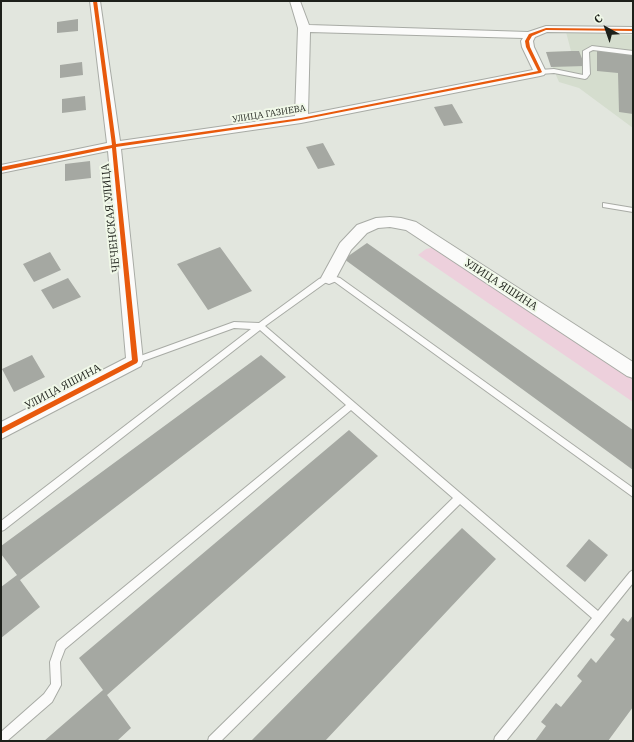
<!DOCTYPE html>
<html>
<head>
<meta charset="utf-8">
<style>
  body { margin:0 }
  #map { position:relative; width:634px; height:742px; overflow:hidden; background:#e2e6de; font-family:"IBM Plex Serif",serif }
  canvas { display:block }
  .frame { position:absolute; inset:0; border:2px solid #1d201a; pointer-events:none }
  .north { position:absolute; left:586px; top:8px; width:40px; height:40px; -webkit-text-stroke:3px #f0f8e8; paint-order:stroke; rotate:320deg; font-size:11px; font-weight:700; line-height:16px; text-align:center; color:#1d201a }
  .north::after { content:''; display:block; margin:auto; width:14px; height:18px; background:#1d201a; clip-path:polygon(50% 0,100% 100%,50% 72%,0 100%) }
</style>
</head>
<body>
<div id="map">
<canvas width="634" height="742"></canvas>
<div class="frame"></div>
<div class="north">С</div>
</div>
<script>
const ctx = document.querySelector('canvas').getContext('2d');
ctx.lineJoin = 'round';
function paint(path, color) { ctx.fillStyle = color; ctx.fill(path, 'evenodd'); }
const shape = rows => new Path2D(rows.map(r => 'M' + r).join(''));
function trace(path, color, width, dash) { ctx.strokeStyle = color; ctx.lineWidth = width; ctx.lineCap = dash ? 'butt' : 'round'; ctx.setLineDash(dash || []); ctx.stroke(path); }
function label(font, color, halo, rows, align = 'center') {
  ctx.font = font + ' "IBM Plex Serif",serif'; ctx.lineWidth = 4; ctx.setLineDash([]); ctx.textBaseline = 'middle'; ctx.strokeStyle = halo; ctx.fillStyle = color; for (const [text, x, y, turn = 0] of rows) {
    ctx.save(); ctx.translate(x, y); ctx.rotate((+turn || 0) * Math.PI / 180); ctx.textAlign = isNaN(turn) ? turn : align; if (halo) ctx.strokeText(text, 0, 0); ctx.fillText(text, 0, 0); ctx.restore();
  }
}
const built = shape([
  [566,32,633,35,633,128,579,88,559,82,546,52,571,51]
]);
const green = shape([
  [435,247,633,377,633,402,418,255,426,249]
]);
const building = shape([
  [78,19,78,31,57,33,57,22],
  [572,51,579,51,585,66,551,67,546,52],
  [597,51,633,55,633,114,619,112,618,73,597,71],
  [82,62,83,75,60,78,60,65],
  [85,96,86,110,62,113,62,99],
  [452,104,463,123,444,126,434,107],
  [323,143,335,165,318,169,306,147],
  [90,161,91,178,65,181,65,164],
  [367,243,633,430,633,470,344,259],
  [220,247,252,291,208,310,177,264],
  [50,252,61,270,34,282,23,264],
  [68,278,81,297,53,309,41,290],
  [32,355,45,377,14,392,2,369],
  [261,355,286,377,20,580,40,607,1,638,1,587,17,575,1,554,1,546],
  [349,430,378,456,107,695,131,728,117,741,44,741,103,690,79,658],
  [462,528,496,559,325,741,251,741],
  [589,539,608,555,585,582,566,566],
  [633,615,633,707,608,741,535,741,546,726,541,722,556,703,561,707,582,681,577,676,591,658,596,663,615,639,610,635,623,618,628,622]
]);
const lane = shape([
  [592,46,633,51,633,55,593,50,589,52,590,74,587,78,585,79,554,73,540,74,537,72,540,70,554,69,583,75,583,51,592,46],
  [603,203,633,208,633,212,603,207,603,203],
  [329,275,340,278,633,488,633,497,335,282,329,281,325,283,265,326,598,611,630,572,633,570,633,583,506,741,494,741,495,737,592,618,460,504,221,741,208,741,209,737,453,498,351,410,65,649,60,662,61,685,52,702,7,741,1,741,1,732,44,694,51,684,50,662,57,642,346,405,260,330,4,530,1,531,1,521,251,329,234,328,135,364,132,363,131,361,132,359,234,322,259,323,319,279,329,275]
]);
const street = shape([
  [90,1,100,1,120,141,295,116,298,28,290,1,300,1,309,25,528,32,546,26,633,27,633,33,547,32,535,37,533,41,534,47,546,72,544,75,540,76,301,123,121,149,143,361,141,366,1,439,1,422,126,358,108,151,1,173,1,165,107,143,90,1],
  [310,32,523,38,521,41,522,47,533,70,308,114,310,32],
  [390,217,401,218,416,222,633,362,633,378,627,376,406,230,390,227,378,228,367,233,351,250,334,282,329,284,324,282,321,278,340,243,357,225,376,218,390,217]
]);
const cycleway = shape([
  [93,1,97,1,116,144,301,118,538,71,526,47,525,41,529,34,546,28,633,29,633,31,546,30,532,36,529,41,530,47,542,72,540,73,301,120,116,147,138,361,137,363,1,434,1,428,132,360,112,148,1,171,1,167,112,145,93,1]
]);
const farStreetnames = [
  ["УЛИЦА ГАЗИЕВА",269,114,-9]
];
const streetNames = [
  ["ЧЕЧЕНСКАЯ УЛИЦА",111,218,-96],
  ["УЛИЦА ЯШИНА",501,285,33],
  ["УЛИЦА ЯШИНА",63,387,-28]
];
paint(built, '#d5ddce');
paint(green, '#edd0dc');
paint(building, '#a5a8a2');
trace(lane, '#a8aba5', 2);
trace(street, '#a8aba5', 2);
paint(lane, '#fbfbfa');
paint(street, '#fbfbfa');
paint(cycleway, '#e8590c');
label('9px', '#1d201a', '#f0f8e8', farStreetnames);
label('11px', '#1d201a', '#f0f8e8', streetNames);
</script>
</body>
</html>
